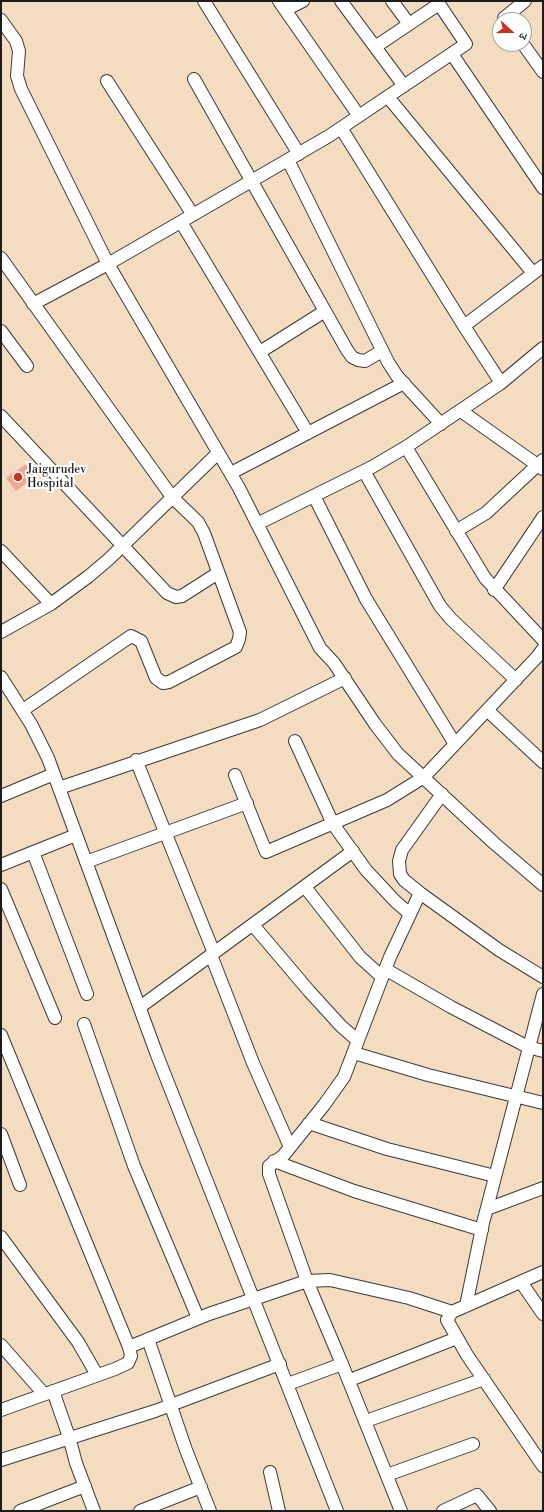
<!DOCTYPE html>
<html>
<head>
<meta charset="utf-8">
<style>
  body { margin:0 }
  #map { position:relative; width:544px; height:1512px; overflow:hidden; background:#f4dcc0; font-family:"Libre Bodoni","Noto Serif Devanagari",serif }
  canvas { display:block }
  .frame { position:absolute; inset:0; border:2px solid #1c1c1c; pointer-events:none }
  .north { position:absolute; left:492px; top:12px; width:40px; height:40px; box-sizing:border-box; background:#fff; border:1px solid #a4a4a4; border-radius:50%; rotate:111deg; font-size:11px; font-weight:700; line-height:16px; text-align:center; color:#1c1c1c }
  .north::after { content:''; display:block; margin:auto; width:14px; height:18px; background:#c8321e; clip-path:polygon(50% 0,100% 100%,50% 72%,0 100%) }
</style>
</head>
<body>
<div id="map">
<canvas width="544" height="1512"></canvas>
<div class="frame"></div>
<div class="north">उ</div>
</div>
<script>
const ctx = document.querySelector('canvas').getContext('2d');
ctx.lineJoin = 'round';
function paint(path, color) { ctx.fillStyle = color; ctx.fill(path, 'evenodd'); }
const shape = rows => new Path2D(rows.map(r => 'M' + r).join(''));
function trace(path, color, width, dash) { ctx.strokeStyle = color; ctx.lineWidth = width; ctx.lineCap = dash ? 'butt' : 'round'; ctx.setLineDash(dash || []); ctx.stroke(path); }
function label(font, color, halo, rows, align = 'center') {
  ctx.font = font + ' "Libre Bodoni",serif'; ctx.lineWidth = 4; ctx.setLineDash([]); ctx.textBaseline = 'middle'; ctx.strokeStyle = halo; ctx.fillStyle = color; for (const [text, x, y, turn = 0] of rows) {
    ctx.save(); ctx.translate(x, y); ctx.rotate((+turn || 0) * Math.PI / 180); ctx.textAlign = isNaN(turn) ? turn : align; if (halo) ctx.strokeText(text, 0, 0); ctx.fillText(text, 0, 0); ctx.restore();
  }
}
const building = shape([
  [29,462,38,475,16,491,6,478]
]);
const minor = shape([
  [204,1,299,154],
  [279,1,359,116],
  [341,1,404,86],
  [392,1,409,24],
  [437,1,466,44,329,136,108,264,239,488,320,648,334,663,375,724,398,754,494,843,543,885],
  [285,10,303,1],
  [1,20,16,41,19,51,17,76,21,89,108,264,33,304],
  [506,20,504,18,525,1],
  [523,44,543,72],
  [375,47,439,4],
  [452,54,543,188],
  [194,79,347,350,352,357,358,360,365,361,382,351],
  [107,81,193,215],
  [388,97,533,273],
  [341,128,464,326],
  [288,160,388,362,397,376,441,424],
  [181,222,308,433],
  [1,258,172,497,198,522,204,533,240,632,239,639,236,647,169,682,163,683,156,678,141,641,131,636,23,710],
  [1,331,27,366],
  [260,352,325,311],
  [501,383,543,348],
  [461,411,543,469],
  [1,416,167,593,176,597,182,596,218,573],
  [406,447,485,578,543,640],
  [364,471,440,606,451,619,516,680],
  [231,473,404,383],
  [314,496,366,599,455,744],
  [257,524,372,467,406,447,501,383,464,326,543,266],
  [456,531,486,513,543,460],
  [1,551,51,604],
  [494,590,543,517],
  [1,632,51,604,89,576,109,559,218,453],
  [1,677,31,724,48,758,157,1055,337,1511],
  [487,710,543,762],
  [295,741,333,824,366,870,396,902,410,914],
  [136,760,214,953],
  [235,775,266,852,387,800,424,777,537,657,543,649],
  [59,788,260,720,345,678],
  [1,796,54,774],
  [33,852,87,994],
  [86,862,247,803],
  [1,865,76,835],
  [305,887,360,957,382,977],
  [1,889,55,1018],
  [420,893,404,880,400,874,399,861,402,850,442,794],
  [253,925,309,991,341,1026,358,1041],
  [211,955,253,1063,290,1147],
  [385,969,451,1007,528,1047,543,1051],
  [140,1007,353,851],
  [84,1024,134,1166,198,1318],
  [1,1035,129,1347,131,1356,128,1363,115,1369,1,1410],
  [354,1053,428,1075,543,1103],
  [309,1123,387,1149,495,1176],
  [1,1134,20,1185],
  [274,1161,354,1191,482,1230],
  [487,1209,543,1188],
  [1,1237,78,1342,97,1375],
  [543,1272,452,1312,447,1320,467,1355,543,1466],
  [521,1282,543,1314],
  [466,1306,483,1223,543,994],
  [148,1339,186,1450,210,1511],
  [1,1345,44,1394],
  [129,1347,209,1314,307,1281,330,1280,409,1298,452,1312],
  [342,1364,307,1281,269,1174,269,1166,283,1156,324,1105,344,1077,390,957,420,893,499,950,543,977],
  [350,1380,457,1338],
  [288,1384,342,1364,401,1511],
  [53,1391,69,1437,76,1463,94,1511],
  [366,1421,484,1379],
  [1,1460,155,1411,280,1364],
  [270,1472,279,1511],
  [387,1475,473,1444],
  [20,1511,85,1486],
  [140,1511,201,1487],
  [443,1511,477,1495,490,1511]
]);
const markers = [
  [18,477,5,"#c8321e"]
];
const poiNames = [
  ["Jaigurudev",27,470],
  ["Hospital",27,484]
];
paint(building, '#f2a791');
trace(minor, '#3c3935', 14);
trace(minor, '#fff', 12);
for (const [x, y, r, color] of markers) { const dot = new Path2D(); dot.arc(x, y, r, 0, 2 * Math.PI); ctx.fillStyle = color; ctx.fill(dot); trace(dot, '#fff', 1.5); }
label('12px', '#1c1c1c', '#fff', poiNames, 'left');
</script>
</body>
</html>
